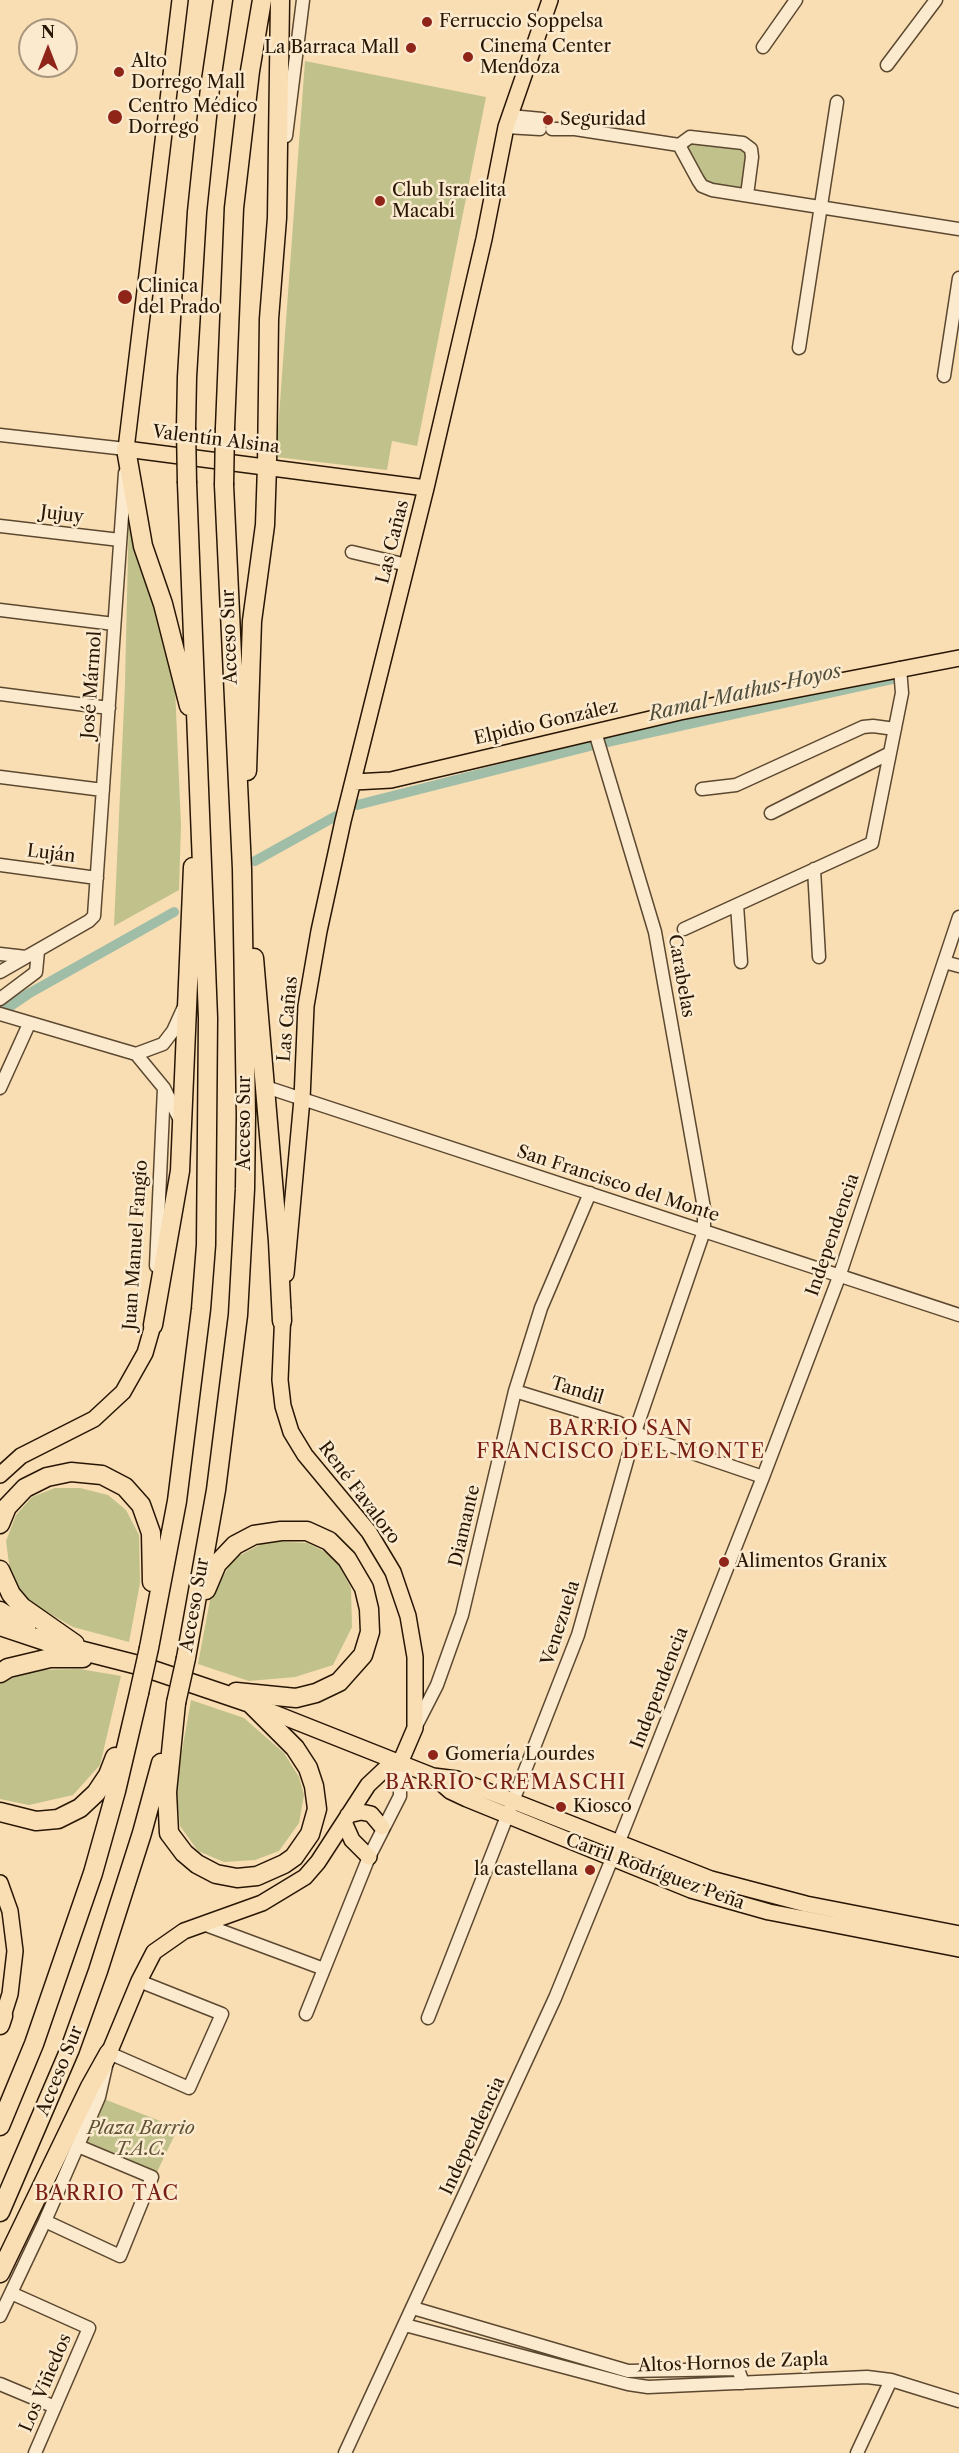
<!DOCTYPE html>
<html>
<head>
<meta charset="utf-8">
<style>
  body { margin:0 }
  #map { position:relative; width:959px; height:2453px; overflow:hidden; background:#f9deb4; font-family:"Libre Caslon Text",serif }
  canvas { display:block }
  .north { position:absolute; left:18px; top:18px; width:60px; height:60px; box-sizing:border-box; background:#fbeace; border:2px solid #a7957d; border-radius:50%; rotate:0deg; font-size:16px; font-weight:700; line-height:24px; text-align:center; color:#281604 }
  .north::after { content:''; display:block; margin:auto; width:21px; height:27px; background:#8f2418; clip-path:polygon(50% 0,100% 100%,50% 72%,0 100%) }
</style>
</head>
<body>
<div id="map">
<canvas width="959" height="2453"></canvas>
<div class="north">N</div>
</div>
<script>
const ctx = document.querySelector('canvas').getContext('2d');
ctx.lineJoin = 'round';
function paint(path, color) { ctx.fillStyle = color; ctx.fill(path, 'evenodd'); }
const shape = rows => new Path2D(rows.map(r => 'M' + r).join(''));
function trace(path, color, width, dash) { ctx.strokeStyle = color; ctx.lineWidth = width; ctx.lineCap = dash ? 'butt' : 'round'; ctx.setLineDash(dash || []); ctx.stroke(path); }
function label(font, color, halo, rows, align = 'center') {
  ctx.font = font + ' "Libre Caslon Text",serif'; ctx.lineWidth = 5; ctx.setLineDash([]); ctx.textBaseline = 'middle'; ctx.strokeStyle = halo; ctx.fillStyle = color; for (const [text, x, y, turn = 0] of rows) {
    ctx.save(); ctx.translate(x, y); ctx.rotate((+turn || 0) * Math.PI / 180); ctx.textAlign = isNaN(turn) ? turn : align; if (halo) ctx.strokeText(text, 0, 0); ctx.fillText(text, 0, 0); ctx.restore();
  }
}
const green = shape([
  [305,61,486,97,417,446,392,441,387,470,276,457],
  [690,137,751,149,747,195,712,190,679,145],
  [129,509,152,603,169,648,175,688,181,825,179,890,114,926,125,684],
  [55,1488,80,1488,108,1495,126,1510,139,1535,140,1583,129,1642,73,1627,23,1598,10,1571,6,1541,16,1515,32,1497],
  [267,1541,307,1543,334,1556,351,1588,352,1627,333,1665,295,1677,249,1681,198,1664,210,1600,233,1559],
  [80,1669,121,1676,100,1765,73,1795,29,1805,0,1799,0,1683,30,1670],
  [191,1700,244,1718,284,1753,299,1777,304,1795,299,1823,279,1851,255,1860,224,1862,198,1851,180,1826,176,1785],
  [104,2099,178,2128,157,2172,85,2141]
]);
const canal = shape([
  [607,742,892,679],
  [357,805,590,746],
  [255,861,336,816],
  [6,1009,28,994,174,912]
]);
const minor = shape([
  [763,47,796,0],
  [887,65,936,0],
  [510,116,542,119],
  [506,127,540,129],
  [552,129,575,129,679,145,690,137,743,143,751,149,752,157,747,195],
  [286,136,303,0],
  [679,145,698,180,702,186,712,190,959,229],
  [799,348,837,102],
  [944,376,959,278],
  [0,435,126,449,126,456],
  [0,526,120,540],
  [352,552,407,565],
  [0,610,114,624],
  [0,694,109,708],
  [0,777,103,790],
  [702,789,736,785,863,727,873,726,895,729],
  [771,813,890,753],
  [0,865,97,878],
  [814,869,819,957],
  [737,905,741,962],
  [684,929,872,843,902,693,900,668],
  [0,954,26,957],
  [944,962,959,966],
  [0,972,89,921,94,916,125,473],
  [0,999,36,972,38,951],
  [0,1014,136,1054,163,1044,173,1031,183,1009],
  [136,1054,164,1088,180,1120],
  [266,1087,959,1315],
  [0,1088,29,1024],
  [156,1266,164,1088],
  [515,1391,619,1423,645,1437,763,1477],
  [415,1728,437,1685,462,1615,515,1391,541,1308,590,1193],
  [203,1924,324,1969],
  [306,2014,369,1857,400,1796,400,1763],
  [428,2018,578,1635,635,1432,704,1231,704,1208,655,932,595,732],
  [45,2221,120,2256,152,2177,78,2146],
  [11,2293,89,2328,35,2453],
  [413,2308,628,2371,738,2369,743,2383],
  [0,2316,45,2221,99,2097,109,2053,189,2088,222,2014,139,1981],
  [405,2325,628,2384,648,2387,867,2377,891,2380,959,2401],
  [0,2384,55,2407],
  [345,2453,555,1998,618,1844,763,1477,839,1277,959,917],
  [857,2453,891,2380]
]);
const major = shape([
  [180,0,126,449,426,488],
  [354,782,391,780,680,712,959,658],
  [286,1274,302,1099,306,1006,319,931,343,821,426,488,484,239,506,127,550,0],
  [0,1475,21,1456,94,1419,123,1392,145,1353,153,1325],
  [254,1705,433,1776,457,1779,711,1879,806,1904,959,1934],
  [433,1776,450,1791,467,1799,691,1890,769,1912,959,1949],
  [348,1815,361,1812,371,1814,382,1827],
  [344,1822,352,1840,369,1857],
  [0,1883,10,1911,15,1951,10,1994,3,2016],
  [109,2053,139,1981,154,1952,184,1931,262,1903,305,1877,318,1862,368,1785,386,1768,400,1763,415,1728,415,1657,408,1616,393,1572,369,1532,305,1455,291,1432,283,1406,280,1380,283,1310]
]);
const highway = shape([
  [186,428,187,377,197,212,210,88,223,0],
  [225,428,234,208,250,71,262,0],
  [126,449,143,546,163,604,189,706],
  [247,771,252,621,265,525,267,466,269,319,277,218,280,0],
  [254,958,278,1241,282,1321],
  [153,1325,180,1171,193,867],
  [0,1524,7,1507,25,1488,47,1477,71,1472,102,1475,125,1487,141,1505,151,1533,152,1582],
  [0,1570,11,1594,22,1607,75,1644],
  [206,1590,217,1564,235,1545,254,1535,281,1531,307,1531,329,1541,347,1559,364,1588,369,1609,370,1632,363,1655,339,1682,316,1693,296,1698,236,1692],
  [0,1611,26,1628],
  [0,1626,48,1642,138,1665,250,1703,295,1748,308,1768,314,1786,317,1809,310,1834,294,1857,284,1864,257,1876,237,1878,216,1874,197,1864,184,1853,169,1833,167,1792,176,1703],
  [149,1648,177,1501,201,1309,206,1245,208,1018,187,483],
  [186,1658,216,1490,238,1315,245,1189,246,1116,242,869,224,485],
  [0,1673,8,1668,50,1658,83,1658],
  [0,1812,36,1821,58,1819,80,1808,96,1793,108,1775,115,1757],
  [0,2025,3,2016],
  [0,2126,34,2044,93,1873,116,1791,139,1693],
  [0,2212,70,2049,98,1971,142,1833,161,1763],
  [0,2273,90,2087,109,2053]
]);
const highwayBridge = shape([
  [186,428,187,483],
  [224,485,225,428],
  [139,1693,149,1648],
  [176,1703,186,1658]
]);
const markers = [
  [427,22,6,"#8f2418"],
  [411,48,6,"#8f2418"],
  [468,57,6,"#8f2418"],
  [119,72,6,"#8f2418"],
  [115,117,8,"#8f2418"],
  [548,120,6,"#8f2418"],
  [380,201,6,"#8f2418"],
  [125,297,8,"#8f2418"],
  [724,1562,6,"#8f2418"],
  [433,1755,6,"#8f2418"],
  [561,1807,6,"#8f2418"],
  [590,1870,6,"#8f2418"]
];
const poiNames = [
  ["Ferruccio Soppelsa",439,22],
  ["Cinema Center",480,47],
  ["Mendoza",480,68],
  ["La Barraca Mall",399,48,"right"],
  ["Alto",131,62],
  ["Dorrego Mall",131,83],
  ["Centro Médico",128,107],
  ["Dorrego",128,128],
  ["Seguridad",560,120],
  ["Club Israelita",392,191],
  ["Macabí",392,212],
  ["Clinica",138,287],
  ["del Prado",138,308],
  ["Alimentos Granix",736,1562],
  ["Gomería Lourdes",445,1755],
  ["Kiosco",573,1807],
  ["la castellana",578,1870,"right"]
];
const streetNames = [
  ["Valentín Alsina",216,440,7],
  ["Jujuy",62,515,7],
  ["Las Cañas",393,542,-76],
  ["Acceso Sur",230,637,-92],
  ["José Mármol",92,685,-86],
  ["Elpidio González",546,723,-13],
  ["Luján",51,854,7],
  ["Carabelas",681,976,80],
  ["Las Cañas",288,1019,-85],
  ["Acceso Sur",245,1123,-90],
  ["San Francisco del Monte",618,1184,18],
  ["Independencia",833,1235,-71],
  ["Juan Manuel Fangio",136,1245,-86],
  ["Tandil",577,1391,17],
  ["René Favaloro",359,1493,53],
  ["Diamante",465,1526,-77],
  ["Acceso Sur",195,1605,-80],
  ["Venezuela",561,1623,-72],
  ["Independencia",660,1688,-69],
  ["Carril Rodríguez Peña",655,1872,20],
  ["Acceso Sur",60,2071,-68],
  ["Independencia",473,2136,-65],
  ["Altos Hornos de Zapla",733,2363,-2],
  ["Los Viñedos",46,2383,-67]
];
const parkNames = [
  ["Plaza Barrio",141,2129],
  ["T.A.C.",141,2150]
];
const waterNames = [
  ["Ramal Mathus Hoyos",745,693,-13]
];
const neighbourhoodNames = [
  ["BARRIO SAN",621,1429],
  ["FRANCISCO DEL MONTE",621,1452],
  ["BARRIO CREMASCHI",506,1783],
  ["BARRIO TAC",107,2194]
];
paint(green, '#c0c18b');
trace(canal, '#9fbda7', 10);
trace(minor, '#5c4830', 15);
trace(major, '#281604', 18);
trace(highway, '#281604', 21);
trace(minor, '#fbeace', 12);
trace(major, '#f9deb4', 15);
trace(highway, '#f9deb4', 18);
trace(highwayBridge, '#281604', 21, []);
trace(highwayBridge, '#f9deb4', 18);
for (const [x, y, r, color] of markers) { const dot = new Path2D(); dot.arc(x, y, r, 0, 2 * Math.PI); ctx.fillStyle = color; ctx.fill(dot); trace(dot, '#fbeace', 2); }
label('18px', '#281604', '#fbeace', poiNames, 'left');
label('18px', '#281604', '#fbeace', streetNames);
label('italic 18px', '#5d5233', '#fbeace', parkNames);
label('italic 20px', '#52503d', '#fbeace', waterNames);
ctx.letterSpacing = '1.5px';
label('20px', '#7a1f14', '#fbeace', neighbourhoodNames);
ctx.letterSpacing = '0px';
</script>
</body>
</html>
